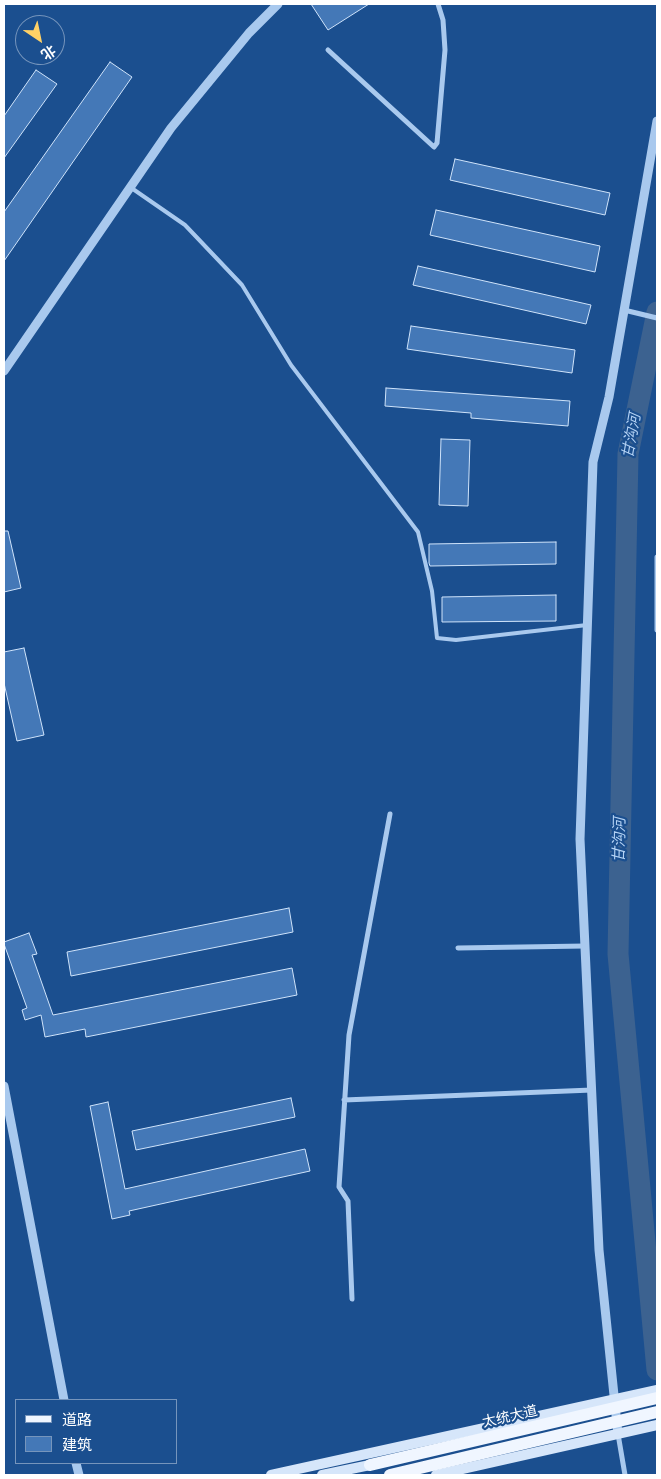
<!DOCTYPE html>
<html>
<head>
<meta charset="utf-8">
<style>
  body { margin:0 }
  #map { position:relative; width:661px; height:1479px; overflow:hidden; background:#1b4f8f; font-family:"Fira Sans Condensed","Noto Sans SC",sans-serif }
  canvas { display:block }
  .frame { position:absolute; inset:0; border:5px solid #fff; pointer-events:none }
  .legend { position:absolute; left:15px; top:1399px; width:162px; height:65px; box-sizing:border-box; background:#1b4f8f; border:1px solid #7695bc; margin:0; padding:6px 9px; list-style:none; font-size:15px; color:#fff }
  .legend li { display:flex; align-items:center; gap:10px; height:25px }
  .legend b { width:25px; border:1px solid #7695bc }
  .north { position:absolute; left:15px; top:15px; width:50px; height:50px; box-sizing:border-box; background:#1b4f8f; border:1px solid #7695bc; border-radius:50%; rotate:146deg; font-size:14px; font-weight:700; line-height:20px; text-align:center; color:#fff }
  .north::after { content:''; display:block; margin:auto; width:18px; height:22px; background:#ffd166; clip-path:polygon(50% 0,100% 100%,50% 72%,0 100%) }
</style>
</head>
<body>
<div id="map">
<canvas width="661" height="1479"></canvas>
<div class="frame"></div>
<ul class="legend">
<li><b style="height:6px;background:#f0f6ff"></b>道路</li>
<li><b style="height:14px;background:#4478b7"></b>建筑</li>
</ul>
<div class="north">北</div>
</div>
<script>
const ctx = document.querySelector('canvas').getContext('2d');
ctx.lineJoin = 'round';
const shape = rows => new Path2D(rows.map(r => 'M' + r).join(''));
function trace(path, color, width, dash) { ctx.strokeStyle = color; ctx.lineWidth = width; ctx.lineCap = dash ? 'butt' : 'round'; ctx.setLineDash(dash || []); ctx.stroke(path); }
function paint(path, color) { ctx.fillStyle = color; ctx.fill(path, 'evenodd'); }
function label(font, color, halo, rows, align = 'center') {
  ctx.font = font + ' "Fira Sans Condensed","Noto Sans SC",sans-serif'; ctx.lineWidth = 4.5; ctx.setLineDash([]); ctx.textBaseline = 'middle'; ctx.strokeStyle = halo; ctx.fillStyle = color; for (const [text, x, y, turn = 0] of rows) {
    ctx.save(); ctx.translate(x, y); ctx.rotate((+turn || 0) * Math.PI / 180); ctx.textAlign = isNaN(turn) ? turn : align; if (halo) ctx.strokeText(text, 0, 0); ctx.fillText(text, 0, 0); ctx.restore();
  }
}
const river = shape([
  [657,312,628,454,618,954,657,1370]
]);
const building = shape([
  [311,4,369,4,328,30,311,4],
  [110,62,132,77,4,261,4,212,110,62],
  [36,70,57,84,4,158,4,116,36,70],
  [455,159,610,193,605,215,450,180,455,159],
  [436,210,600,246,595,272,430,235,436,210],
  [418,266,591,305,586,324,413,285,418,266],
  [411,326,575,350,572,373,407,349,411,326],
  [386,388,570,401,568,426,471,418,471,413,385,406,386,388],
  [441,439,470,440,468,506,439,505,441,439],
  [4,531,8,531,21,588,4,592,4,531],
  [556,542,556,564,430,566,429,563,429,544,556,542],
  [556,595,556,621,442,622,442,597,556,595],
  [24,648,44,735,17,741,4,683,4,652,24,648],
  [289,908,293,932,71,976,67,952,289,908],
  [29,933,37,954,32,955,53,1015,292,968,297,995,86,1037,85,1029,45,1037,41,1015,25,1020,22,1010,27,1008,4,944,4,942,29,933],
  [291,1098,295,1117,136,1150,132,1131,291,1098],
  [108,1102,125,1189,305,1149,310,1171,129,1211,130,1215,112,1219,90,1106,108,1102]
]);
const service = shape([
  [130,187,185,225,242,285,291,365,418,532,432,591,437,638,456,640,587,625]
]);
const minor = shape([
  [328,50,434,147,437,143,445,50,443,20,438,4],
  [624,310,657,318],
  [657,557,657,630],
  [458,948,585,946],
  [344,1100,592,1090],
  [352,1299,348,1201,339,1187,349,1035,390,814],
  [618,1434,625,1475]
]);
const tertiary = shape([
  [4,371,171,128,249,33,278,4],
  [4,1086,64,1400],
  [618,1434,599,1250,580,839,593,462,609,397,657,121],
  [76,1463,79,1475]
]);
const secondary = shape([
  [271,1475,657,1390],
  [322,1475,370,1465],
  [436,1475,657,1425]
]);
const primary = shape([
  [370,1465,657,1398],
  [390,1475,657,1412]
]);
const streetNames = [
  ["太统大道",510,1417,-13]
];
const waterNames = [
  ["甘沟河",632,436,-80],
  ["甘沟河",620,840,-89]
];
trace(river, '#3c6290', 21);
paint(building, '#4478b7');
trace(building, '#cfe3fa', 1);
trace(service, '#a9c9ee', 4);
trace(minor, '#a9c9ee', 5);
trace(tertiary, '#a9c9ee', 9);
trace(secondary, '#d6e6fa', 10);
trace(primary, '#f0f6ff', 12);
label('14px', '#fff', '#1b4f8f', streetNames);
label('italic 15px', '#b5d3f5', '#1b4f8f', waterNames);
</script>
</body>
</html>
